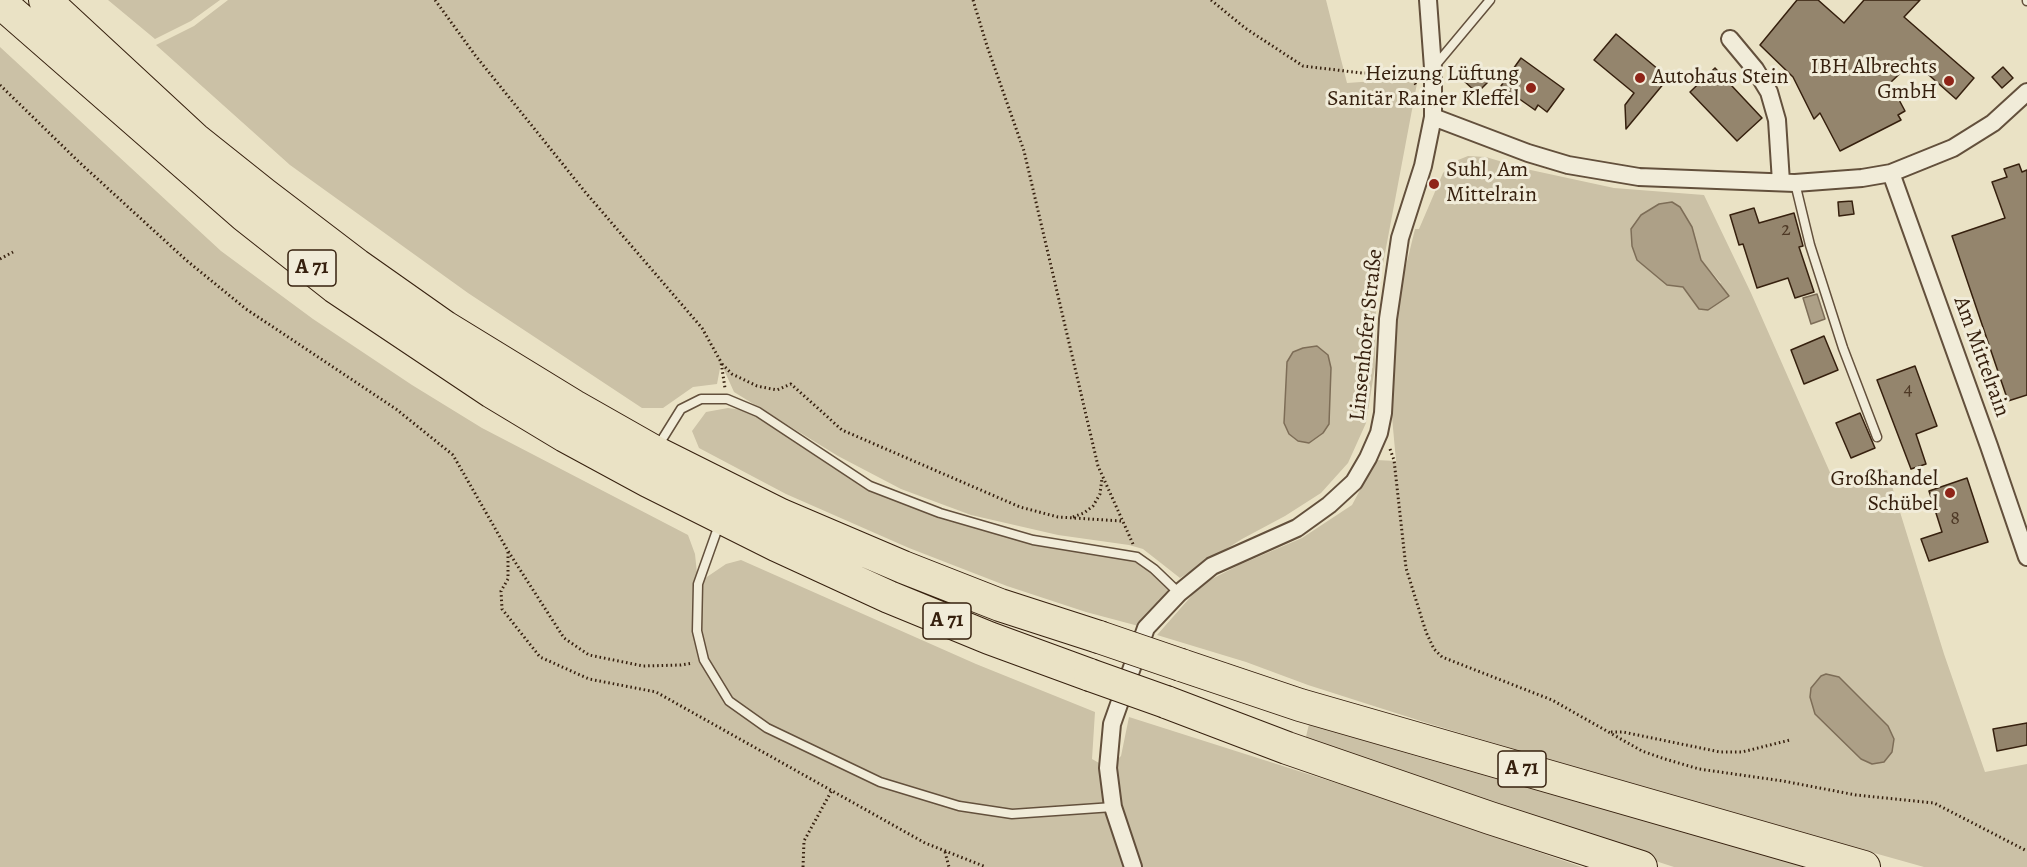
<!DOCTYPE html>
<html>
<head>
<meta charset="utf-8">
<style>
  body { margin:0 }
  canvas { display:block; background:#eae2c5 }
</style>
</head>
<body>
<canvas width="2027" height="867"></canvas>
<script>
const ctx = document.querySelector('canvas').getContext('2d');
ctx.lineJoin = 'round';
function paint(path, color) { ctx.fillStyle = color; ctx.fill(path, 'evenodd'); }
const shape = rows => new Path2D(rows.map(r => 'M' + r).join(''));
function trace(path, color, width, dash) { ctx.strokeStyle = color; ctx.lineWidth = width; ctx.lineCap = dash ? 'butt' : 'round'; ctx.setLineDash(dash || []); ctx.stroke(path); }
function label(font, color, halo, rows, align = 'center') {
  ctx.font = font + ' Alegreya,serif'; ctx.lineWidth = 6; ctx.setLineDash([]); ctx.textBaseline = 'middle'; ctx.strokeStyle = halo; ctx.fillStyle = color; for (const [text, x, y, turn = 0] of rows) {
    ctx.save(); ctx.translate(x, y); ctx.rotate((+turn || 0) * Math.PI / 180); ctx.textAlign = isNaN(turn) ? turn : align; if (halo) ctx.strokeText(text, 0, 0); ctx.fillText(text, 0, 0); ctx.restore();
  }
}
const green = shape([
  [108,0,220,0,191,21,155,39],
  [228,0,1326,0,1347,83,1418,78,1376,301,1375,367,1366,423,1348,463,1321,493,1285,516,1242,539,1180,578,1143,549,1129,545,1058,535,971,515,901,489,838,456,734,392,721,363,717,384,693,387,663,408,642,408,468,293,290,165,156,45,194,26],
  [0,47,221,251,313,319,412,385,482,428,688,535,695,554,698,583,726,564,741,560,976,664,1095,712,1092,759,1108,768,1121,756,1129,717,1355,789,1582,867,0,867],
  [1468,156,1486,157,1526,169,1614,188,1704,195,1751,293,1836,486,1887,470,1944,654,1985,772,2027,764,2027,867,1924,867,1675,797,1427,723,1308,685,1246,662,1157,635,1202,584,1239,565,1302,538,1352,505,1376,460,1396,461,1392,417,1393,346,1402,282,1415,229,1419,229,1443,173,1453,162],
  [1659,204,1698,246,1701,260,1721,283,1691,296,1683,287,1667,285,1637,260,1641,215],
  [728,408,758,412,870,486,1033,540,1137,557,1179,593,1146,628,1086,612,1007,586,909,548,786,494,699,448,692,431,706,412],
  [1309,724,1419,757,1807,867,1674,867,1489,807,1305,741]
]);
const water = shape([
  [1672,202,1680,207,1692,227,1701,260,1729,296,1708,310,1699,309,1683,287,1667,285,1637,260,1632,246,1631,229,1641,215,1659,204,1672,202],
  [1817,294,1825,319,1811,324,1803,298,1817,294],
  [1317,346,1328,355,1331,368,1329,424,1323,433,1309,443,1298,441,1289,434,1284,423,1287,362,1293,352,1303,348,1317,346],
  [1826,674,1839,677,1888,726,1894,739,1892,752,1884,762,1872,764,1861,759,1815,714,1810,697,1811,688,1821,676,1826,674]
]);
const building = shape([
  [1797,0,1818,0,1844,23,1864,0,1920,0,1904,17,1974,78,1956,99,1913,61,1890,83,1905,111,1898,115,1901,120,1840,151,1820,113,1814,119,1793,77,1760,45,1797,0],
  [1616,34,1665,75,1665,82,1626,129,1625,105,1634,93,1594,60,1616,34],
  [1521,58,1564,89,1547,112,1538,105,1535,110,1501,86,1521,58],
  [1478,65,1492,78,1477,93,1463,80,1478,65],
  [2003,67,2013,78,2002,88,1992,77,2003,67],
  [1715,68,1762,118,1737,141,1690,92,1715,68],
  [2019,164,2022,172,2027,170,2027,395,2008,401,1952,236,2005,218,1992,182,2007,177,2004,169,2019,164],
  [1852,201,1854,214,1839,216,1838,202,1852,201],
  [1754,208,1759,223,1794,213,1803,246,1799,247,1814,292,1795,298,1788,278,1757,288,1743,244,1739,245,1730,215,1754,208],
  [1824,336,1838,370,1804,384,1791,350,1824,336],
  [1915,366,1937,426,1916,434,1926,464,1911,469,1877,380,1915,366],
  [1860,413,1875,448,1851,458,1836,423,1860,413],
  [1967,478,1988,542,1929,561,1921,539,1942,532,1929,491,1967,478],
  [2027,723,2027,745,1997,751,1993,729,2027,723]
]);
const path = shape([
  [435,0,475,55,586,193,702,328,721,362,725,388],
  [973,0,987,46,1024,151,1098,466,1133,544],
  [1211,0,1245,28,1303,66,1362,73,1399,74,1411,77,1416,85],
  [0,85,79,162,186,260,246,309,396,409,453,455,508,551,564,638,589,655,643,666,681,665,693,663],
  [0,259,13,252],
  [722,364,732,374,757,386,777,390,791,384,842,430,1020,507,1058,517,1121,521],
  [1390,449,1394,460,1406,568,1426,632,1434,649,1442,657,1552,700,1642,751,1665,759,1699,769,1783,781,1856,795,1934,803,2027,851],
  [1073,517,1084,513,1093,506,1100,494,1102,478],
  [508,552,508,579,501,591,502,609,540,657,589,679,656,692,925,843,986,867],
  [1611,732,1623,732,1720,752,1742,752,1790,740],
  [945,852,949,867],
  [803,867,804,841,832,790]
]);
const lane = shape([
  [2027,0,2027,1],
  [1434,67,1490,0],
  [1795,183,1810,245,1843,348,1877,437],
  [658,446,681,409,701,399,727,399,758,412,870,486,940,513,1033,540,1137,557,1154,569,1179,593],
  [720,522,698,584,697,631,704,660,729,701,767,728,880,782,959,806,1012,814,1113,807]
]);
const street = shape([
  [1730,39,1755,69,1769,92,1777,120,1781,182],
  [1433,117,1528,153,1568,165,1639,177,1795,183,1862,178,1891,173,1953,148,1993,123,2027,92],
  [1891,173,1989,446,2027,557],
  [1133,867,1113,807,1108,768,1112,724,1146,628,1179,593,1212,566,1297,528,1329,505,1354,482,1368,458,1379,433,1383,413,1388,319,1400,238,1423,166,1433,117,1433,68,1428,0]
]);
const highway = shape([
  [45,0,195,139,264,194,357,265,445,327,574,406,655,452,781,515,903,567,1000,605,1099,637],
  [0,2,245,216,335,287,492,392,565,436,648,481,776,545,889,597,989,638,1090,675],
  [1181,665,1300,705,1864,867],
  [1166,702,1287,748,1490,818,1641,867]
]);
const highwayBridge = shape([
  [1099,637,1181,665],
  [1090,675,1166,702]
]);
const markers = [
  [1640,78,6,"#8f2418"],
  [1949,81,6,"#8f2418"],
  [1531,88,6,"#8f2418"],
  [1434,184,6,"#8f2418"],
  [1950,493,6,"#8f2418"]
];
const numberNames = [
  ["2",1786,230],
  ["4",1908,390],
  ["8",1955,519]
];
const shields = [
  [312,268,48],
  [947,621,48],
  [1522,769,48]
];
const shieldNames = [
  ["A 71",312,268],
  ["A 71",947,621],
  ["A 71",1522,769]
];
const poiNames = [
  ["IBH Albrechts",1937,68],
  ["GmbH",1937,93],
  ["Heizung Lüftung",1519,75],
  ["Sanitär Rainer Kleffel",1519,100],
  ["Autohaus Stein",1652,78,"left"],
  ["Suhl, Am",1446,171,"left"],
  ["Mittelrain",1446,196,"left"],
  ["Großhandel",1938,480],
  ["Schübel",1938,505]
];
const streetNames = [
  ["Linsenhofer Straße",1367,335,-84],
  ["Am Mittelrain",1981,357,70]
];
paint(green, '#cbc1a6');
paint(water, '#ada087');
trace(water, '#7d6d57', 1.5);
paint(building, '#94856d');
trace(building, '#36200e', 1.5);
trace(lane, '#63503c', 11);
trace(street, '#63503c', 20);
trace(highway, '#36200e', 34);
trace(path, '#36200e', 3, [1.5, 3]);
trace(lane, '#f1ecd9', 8);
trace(street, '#f1ecd9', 16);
trace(highway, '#eae2c5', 32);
trace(highwayBridge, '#36200e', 34, []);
trace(highwayBridge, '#eae2c5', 32);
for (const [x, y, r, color] of markers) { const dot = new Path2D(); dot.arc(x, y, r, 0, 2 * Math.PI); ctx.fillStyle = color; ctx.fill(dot); trace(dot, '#f1ecd9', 2); }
label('20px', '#4e3926', null, numberNames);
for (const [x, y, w] of shields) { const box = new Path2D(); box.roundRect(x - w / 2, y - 18, w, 36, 4.5); ctx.fillStyle = '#f1ecd9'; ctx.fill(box); trace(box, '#36200e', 1.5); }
label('bold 21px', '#36200e', null, shieldNames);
label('22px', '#36200e', '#f1ecd9', poiNames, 'right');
label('22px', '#36200e', '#f1ecd9', streetNames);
</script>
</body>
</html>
